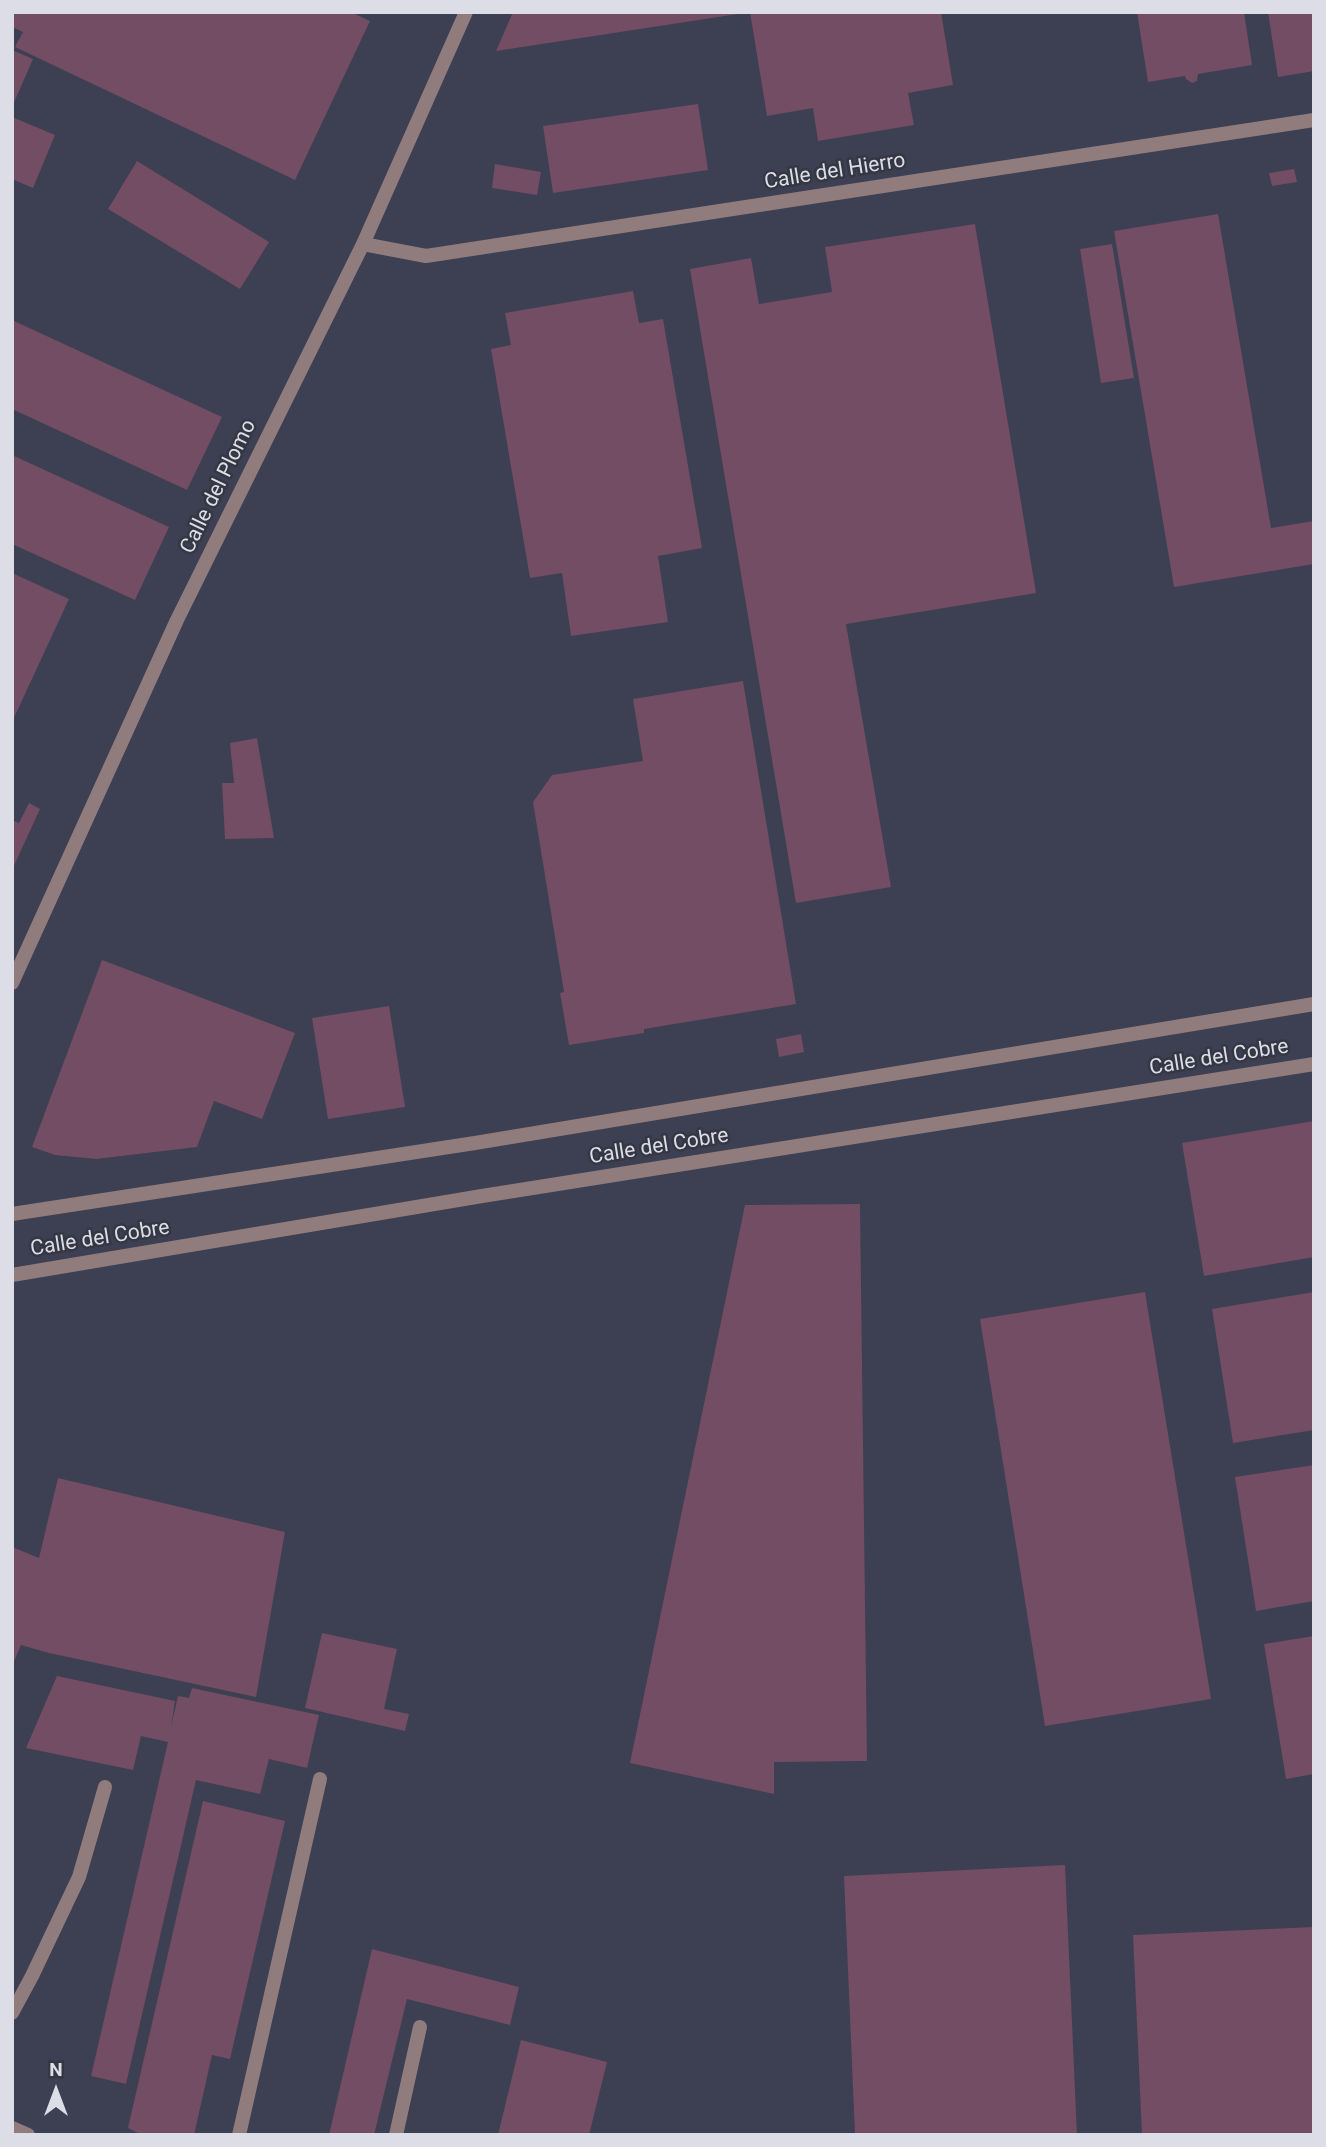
<!DOCTYPE html>
<html>
<head>
<meta charset="utf-8">
<style>
  body { margin:0 }
  #map { position:relative; width:1326px; height:2147px; overflow:hidden; background:#353744; font-family:Roboto,sans-serif }
  canvas { display:block }
  .frame { position:absolute; inset:0; border:14px solid #dcdde6; pointer-events:none }
  .north { position:absolute; left:21px; top:2056px; width:70px; height:70px; -webkit-text-stroke:5px #353744; paint-order:stroke; rotate:0deg; font-size:19px; font-weight:700; line-height:28px; text-align:center; color:#dcdde6 }
  .north::after { content:''; display:block; margin:auto; width:24px; height:32px; background:#dcdde6; clip-path:polygon(50% 0,100% 100%,50% 72%,0 100%) }
</style>
</head>
<body>
<div id="map">
<canvas width="1326" height="2147"></canvas>
<div class="frame"></div>
<div class="north">N</div>
</div>
<script>
const ctx = document.querySelector('canvas').getContext('2d');
ctx.lineJoin = 'round';
function paint(path, color) { ctx.fillStyle = color; ctx.fill(path, 'evenodd'); }
const shape = rows => new Path2D(rows.map(r => 'M' + r).join(''));
function trace(path, color, width, dash) { ctx.strokeStyle = color; ctx.lineWidth = width; ctx.lineCap = dash ? 'butt' : 'round'; ctx.setLineDash(dash || []); ctx.stroke(path); }
function label(font, color, halo, rows, align = 'center') {
  ctx.font = font + ' Roboto,sans-serif'; ctx.lineWidth = 5; ctx.setLineDash([]); ctx.textBaseline = 'middle'; ctx.strokeStyle = halo; ctx.fillStyle = color; for (const [text, x, y, turn = 0] of rows) {
    ctx.save(); ctx.translate(x, y); ctx.rotate((+turn || 0) * Math.PI / 180); ctx.textAlign = isNaN(turn) ? turn : align; if (halo) ctx.strokeText(text, 0, 0); ctx.fillText(text, 0, 0); ctx.restore();
  }
}
const built = shape([
  [12,12,1314,12,1314,2135,12,2135]
]);
const building = shape([
  [15,12,351,12,370,21,295,180,15,47,23,32,12,27,12,19],
  [513,12,738,12,738,14,496,51],
  [750,12,941,12,953,85,908,93,914,125,818,141,813,108,767,116],
  [1137,12,1244,12,1252,65,1198,74,1197,81,1192,83,1186,79,1185,76,1148,82],
  [1268,12,1314,12,1314,71,1278,77],
  [12,50,33,59,12,107],
  [698,104,708,170,553,193,543,126],
  [12,117,55,135,33,188,12,179],
  [137,161,269,242,240,289,108,209],
  [495,164,541,172,537,195,492,188],
  [1294,169,1297,182,1272,186,1269,173],
  [1218,214,1271,528,1314,521,1314,564,1174,587,1114,231],
  [975,224,1036,593,846,624,891,887,796,903,690,269,751,258,759,304,832,292,825,247],
  [1112,244,1134,378,1101,383,1080,249],
  [633,291,639,323,663,319,702,548,658,556,668,622,571,636,562,573,530,578,491,349,511,345,505,313],
  [12,320,222,417,187,490,12,409],
  [12,455,169,527,135,600,12,544],
  [12,573,69,599,12,722],
  [743,681,796,1004,644,1029,644,1033,569,1045,560,993,564,992,533,802,552,775,643,761,633,699],
  [257,738,274,838,225,839,222,783,234,783,230,743],
  [29,803,40,809,12,870,12,820,19,823],
  [102,960,295,1033,262,1119,214,1101,197,1147,96,1159,55,1155,32,1147],
  [389,1006,405,1107,328,1119,312,1018],
  [801,1034,804,1052,779,1057,776,1039],
  [1314,1121,1314,1257,1204,1276,1182,1143],
  [860,1204,867,1761,774,1762,774,1794,630,1763,745,1205],
  [1145,1292,1211,1699,1045,1726,980,1319],
  [1314,1292,1314,1430,1233,1443,1212,1309],
  [1314,1465,1314,1601,1256,1611,1235,1477],
  [58,1478,285,1532,256,1697,49,1653,21,1645,12,1666,12,1547,39,1558],
  [322,1633,397,1649,384,1709,409,1714,405,1731,305,1708],
  [1314,1636,1314,1774,1286,1779,1264,1644],
  [57,1676,175,1701,171,1727,178,1696,189,1698,192,1688,319,1715,307,1768,269,1759,260,1794,196,1780,126,2084,91,2076,168,1742,141,1736,133,1770,26,1748],
  [203,1801,285,1821,230,2059,212,2055,194,2135,142,2135,128,2128],
  [1065,1865,1077,2135,855,2135,844,1876],
  [1314,1927,1314,2135,1142,2135,1133,1935],
  [372,1949,519,1987,510,2025,407,1999,374,2135,329,2135],
  [521,2040,607,2062,589,2135,498,2135]
]);
const lane = shape([
  [12,2013,32,1976,79,1877,105,1787],
  [239,2135,320,1779],
  [396,2135,420,2027]
]);
const street = shape([
  [363,244,426,256,1314,120],
  [12,983,177,620,363,244,466,12],
  [12,1214,475,1143,1314,1004],
  [12,1275,482,1196,1314,1064],
  [12,2128,28,2135]
]);
const streetNames = [
  ["Calle del Hierro",835,172,-9],
  ["Calle del Plomo",219,487,-64],
  ["Calle del Cobre",1219,1058,-9],
  ["Calle del Cobre",659,1147,-9],
  ["Calle del Cobre",100,1239,-9]
];
paint(built, '#3d3f52');
paint(building, '#724d63');
trace(lane, '#917c7d', 14);
trace(street, '#917c7d', 14);
label('21px', '#dcdde6', '#353744', streetNames);
</script>
</body>
</html>
